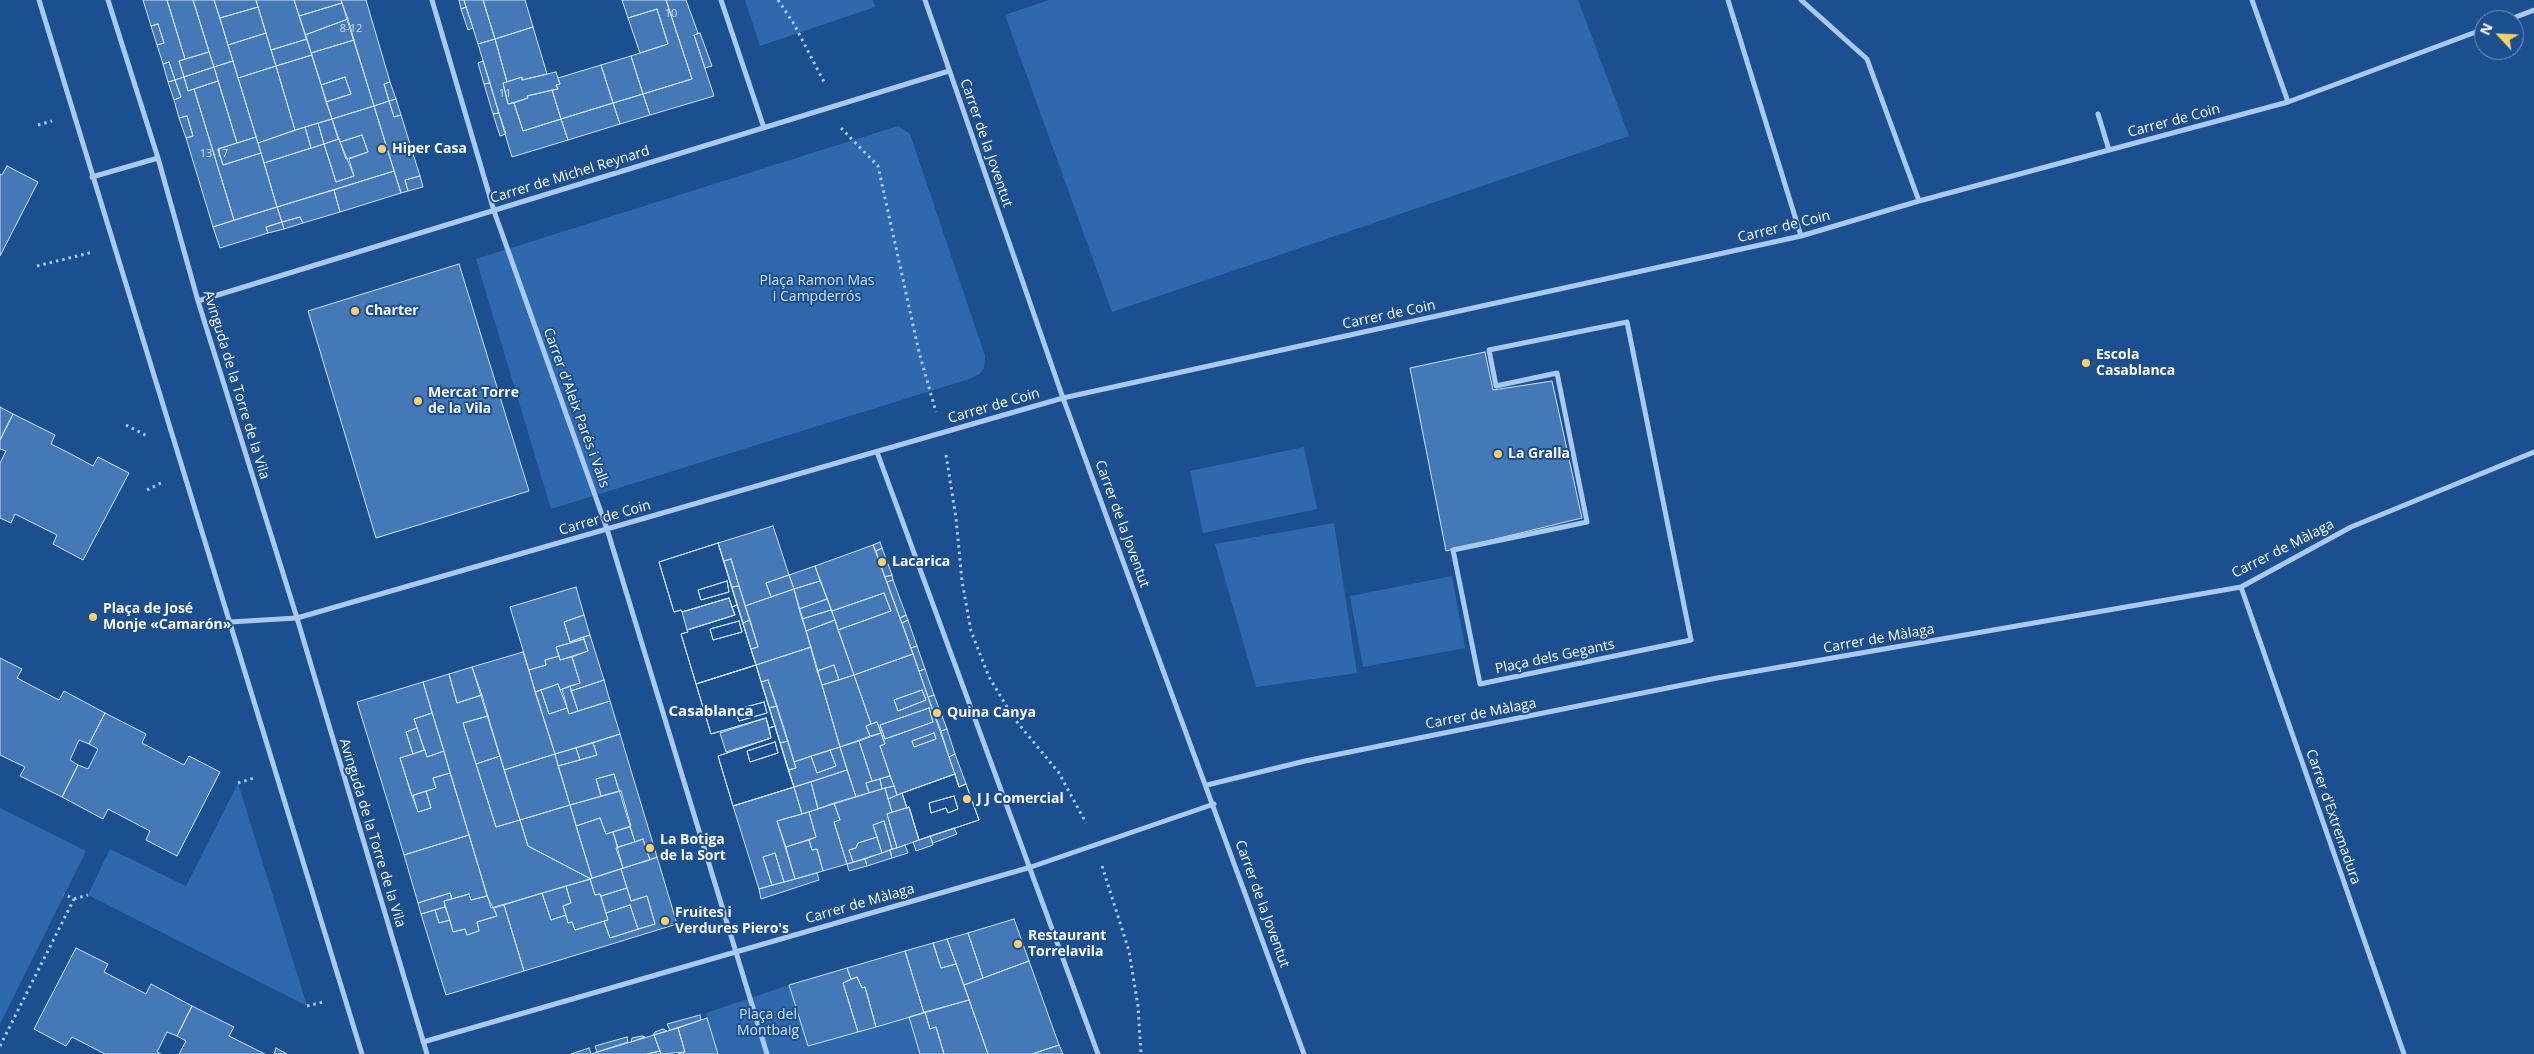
<!DOCTYPE html>
<html>
<head>
<meta charset="utf-8">
<style>
  body { margin:0 }
  #map { position:relative; width:2534px; height:1054px; overflow:hidden; background:#1b4f8f; font-family:"Open Sans",sans-serif }
  canvas { display:block }
  .north { position:absolute; left:2474px; top:10px; width:50px; height:50px; box-sizing:border-box; background:#1b4f8f; border:1px solid #7695bc; border-radius:50%; rotate:295deg; font-size:14px; font-weight:700; line-height:20px; text-align:center; color:#fff }
  .north::after { content:''; display:block; margin:auto; width:18px; height:22px; background:#ffd166; clip-path:polygon(50% 0,100% 100%,50% 72%,0 100%) }
</style>
</head>
<body>
<div id="map">
<canvas width="2534" height="1054"></canvas>
<div class="north">N</div>
</div>
<script>
const ctx = document.querySelector('canvas').getContext('2d');
ctx.lineJoin = 'round';
function paint(path, color) { ctx.fillStyle = color; ctx.fill(path, 'evenodd'); }
const shape = rows => new Path2D(rows.map(r => 'M' + r).join(''));
function trace(path, color, width, dash) { ctx.strokeStyle = color; ctx.lineWidth = width; ctx.lineCap = dash ? 'butt' : 'round'; ctx.setLineDash(dash || []); ctx.stroke(path); }
function label(font, color, halo, rows, align = 'center') {
  ctx.font = font + ' "Open Sans",sans-serif'; ctx.lineWidth = 4; ctx.setLineDash([]); ctx.textBaseline = 'middle'; ctx.strokeStyle = halo; ctx.fillStyle = color; for (const [text, x, y, turn = 0] of rows) {
    ctx.save(); ctx.translate(x, y); ctx.rotate((+turn || 0) * Math.PI / 180); ctx.textAlign = isNaN(turn) ? turn : align; if (halo) ctx.strokeText(text, 0, 0); ctx.fillText(text, 0, 0); ctx.restore();
  }
}
const green = shape([
  [745,0,873,0,875,7,760,46],
  [1049,0,1578,0,1629,136,1112,312,1005,15],
  [898,126,910,134,985,356,984,368,979,374,972,378,551,509,476,259],
  [1304,447,1317,509,1203,533,1190,471],
  [1334,523,1357,673,1256,687,1215,544],
  [1452,576,1465,648,1363,667,1350,596],
  [238,783,307,1006,88,895,110,849,186,886],
  [0,808,86,851,0,1024],
  [789,985,808,1046,909,1017,920,1054,718,1054,706,1013]
]);
const building = shape([
  [143,0,167,0,185,59,179,61,184,77,175,80,169,62,163,64,157,45,164,43,158,24,151,26,143,0],
  [167,0,193,0,209,52,185,59,167,0],
  [193,0,214,0,233,61,214,67,193,0],
  [214,0,256,0,258,7,220,18,214,0],
  [256,0,294,0,307,39,271,50,256,0],
  [294,0,341,0,342,3,299,16,294,0],
  [341,0,366,0,390,82,384,84,389,101,374,106,341,0],
  [459,0,464,0,466,7,461,9,459,0],
  [464,0,483,0,495,39,478,44,464,0],
  [483,0,525,0,533,27,495,39,483,0],
  [622,0,666,0,692,79,643,94,631,56,668,44,657,9,628,18,622,0],
  [666,0,686,0,698,33,694,35,714,96,650,115,643,94,692,79,666,0],
  [342,3,348,19,305,35,299,16,342,3],
  [258,7,266,33,228,45,220,18,258,7],
  [466,7,473,28,468,30,461,9,466,7],
  [657,9,668,44,640,53,628,18,657,9],
  [348,19,354,40,311,53,305,35,348,19],
  [158,24,164,43,157,45,151,26,158,24],
  [533,27,547,74,522,80,522,77,507,82,495,39,533,27],
  [266,33,276,66,238,78,228,45,266,33],
  [700,33,712,66,705,68,694,35,700,33],
  [307,39,312,55,276,66,271,50,307,39],
  [495,39,507,82,503,83,508,104,514,103,523,131,561,119,568,140,512,157,478,44,495,39],
  [354,40,374,106,332,119,326,102,351,94,345,77,321,85,311,53,354,40],
  [209,52,214,67,184,77,179,61,209,52],
  [312,55,332,119,295,130,276,66,312,55],
  [631,56,643,94,613,103,601,65,631,56],
  [233,61,256,137,237,143,214,67,233,61],
  [483,61,490,83,484,84,478,63,483,61],
  [169,62,175,80,168,82,163,64,169,62],
  [601,65,613,103,561,119,552,90,558,89,556,85,560,84,558,78,601,65],
  [276,66,295,130,258,143,238,78,276,66],
  [214,67,218,81,188,91,184,77,214,67],
  [556,72,560,84,556,85,558,89,527,96,528,98,508,104,503,83,522,77,522,80,556,72],
  [184,77,188,91,194,89,234,220,213,227,186,138,193,136,187,116,179,118,174,100,181,97,175,80,184,77],
  [345,77,351,94,326,102,321,85,345,77],
  [175,80,181,97,174,100,168,82,175,80],
  [218,81,237,143,218,149,223,165,261,153,277,207,234,220,194,89,218,81],
  [390,82,396,99,389,101,384,84,390,82],
  [490,83,499,113,493,114,484,84,490,83],
  [552,90,561,119,523,131,514,103,528,98,527,96,552,90],
  [643,94,650,115,620,124,613,103,643,94],
  [396,99,401,115,394,117,389,101,396,99],
  [389,101,394,117,401,115,420,176,405,180,408,191,401,193,374,106,389,101],
  [613,103,620,124,568,140,561,119,613,103],
  [374,106,394,171,277,207,264,163,324,144,336,182,354,176,349,159,368,152,362,135,340,142,332,119,374,106],
  [499,113,506,134,500,136,493,114,499,113],
  [187,116,193,136,186,138,179,118,187,116],
  [332,119,338,139,324,144,318,123,332,119],
  [318,123,324,144,311,148,305,127,318,123],
  [305,127,311,148,264,163,258,143,305,127],
  [362,135,368,152,346,159,340,142,362,135],
  [256,137,261,153,223,165,218,149,256,137],
  [339,139,354,176,336,182,324,144,339,139],
  [7,166,38,182,0,256,0,174,2,175,7,166],
  [394,171,401,193,340,212,334,190,394,171],
  [420,176,423,187,408,191,405,180,420,176],
  [334,190,340,212,303,223,300,217,282,222,277,207,334,190],
  [277,207,282,222,266,227,268,233,220,248,213,227,277,207],
  [300,217,303,223,284,229,282,222,300,217],
  [282,222,284,229,268,233,266,227,282,222],
  [459,264,529,491,376,538,308,311,459,264],
  [1485,352,1493,390,1552,381,1582,518,1446,551,1410,368,1485,352],
  [0,407,13,414,0,440,0,407],
  [13,414,55,435,51,444,69,453,93,466,98,457,129,473,83,560,53,544,57,535,15,514,11,523,0,518,0,463,6,451,0,449,0,440,13,414],
  [773,526,789,575,766,583,771,597,745,606,731,559,724,561,718,543,773,526],
  [880,542,882,548,876,551,873,545,880,542],
  [718,543,737,605,732,607,729,598,682,612,681,610,674,612,659,562,718,543],
  [727,581,729,592,701,600,698,590,727,581],
  [718,543,737,605,732,607,729,598,682,612,681,610,674,612,659,562,718,543],
  [873,545,913,654,854,675,838,630,891,611,884,593,832,611,815,566,873,545],
  [882,548,892,575,885,577,876,551,882,548],
  [731,559,739,586,732,587,724,561,731,559],
  [815,566,820,581,794,589,789,575,815,566],
  [789,575,794,589,771,597,766,583,789,575],
  [892,575,893,580,887,582,885,577,892,575],
  [893,580,906,615,900,618,887,582,893,580],
  [727,581,729,592,701,600,698,590,727,581],
  [820,581,827,599,799,609,794,589,820,581],
  [739,586,750,620,743,623,732,587,739,586],
  [576,587,584,615,564,622,570,642,583,637,584,639,556,647,559,656,545,660,546,665,529,670,510,607,576,587],
  [794,589,811,647,756,665,751,649,758,647,745,606,794,589],
  [884,593,891,611,838,630,832,611,884,593],
  [729,598,735,615,687,630,682,612,729,598],
  [827,599,831,610,802,619,799,609,827,599],
  [737,605,756,665,696,684,681,634,688,632,687,630,735,615,732,607,737,605],
  [739,621,742,632,713,640,710,629,739,621],
  [737,605,756,665,696,684,681,634,688,632,687,630,735,615,732,607,737,605],
  [831,610,835,620,806,631,802,619,831,610],
  [584,615,590,635,570,642,564,622,584,615],
  [906,615,908,620,902,623,900,618,906,615],
  [750,620,758,647,751,649,743,623,750,620],
  [835,620,854,675,839,680,834,665,817,671,806,631,835,620],
  [908,620,917,646,911,648,902,623,908,620],
  [739,621,742,632,713,640,710,629,739,621],
  [590,635,604,680,571,691,570,686,580,683,572,657,588,651,583,637,590,635],
  [584,639,588,651,560,660,556,647,584,639],
  [917,646,925,669,919,671,911,648,917,646],
  [811,647,840,747,794,762,768,680,761,682,756,665,811,647],
  [523,652,555,754,504,770,472,667,523,652],
  [913,654,955,774,897,795,880,746,885,744,877,722,871,724,854,675,913,654],
  [922,690,926,700,898,711,894,700,922,690],
  [929,708,933,722,885,739,880,725,929,708],
  [934,733,936,739,914,747,912,741,934,733],
  [559,656,560,660,572,657,580,683,560,690,558,684,535,692,529,670,546,665,545,660,559,656],
  [0,658,22,669,17,678,34,687,59,700,64,691,105,713,89,744,79,740,70,760,78,765,62,797,20,776,25,767,0,755,0,658],
  [756,665,775,726,769,728,766,718,711,734,696,684,756,665],
  [764,702,767,713,739,721,735,710,764,702],
  [756,665,775,726,769,728,766,718,711,734,696,684,756,665],
  [834,665,839,680,822,685,817,671,834,665],
  [472,667,482,695,457,703,449,674,472,667],
  [925,669,934,695,928,697,919,671,925,669],
  [449,674,457,703,482,695,488,716,463,723,496,827,520,820,528,846,591,879,491,908,423,682,449,674],
  [854,675,871,724,866,726,870,736,840,747,822,685,854,675],
  [604,680,610,701,578,711,571,691,604,680],
  [768,680,777,706,769,708,761,682,768,680],
  [423,682,432,713,414,719,417,728,406,732,413,754,400,758,412,796,418,812,431,808,426,791,436,788,433,778,450,773,469,835,404,855,357,702,423,682],
  [558,684,567,708,549,714,541,690,558,684],
  [570,686,578,711,569,714,562,689,570,686],
  [541,690,549,714,567,708,569,714,610,701,620,734,555,754,535,692,541,690],
  [922,690,926,700,898,711,894,700,922,690],
  [934,695,947,729,941,731,928,697,934,695],
  [764,702,767,713,739,721,735,710,764,702],
  [777,706,788,741,780,743,769,708,777,706],
  [929,708,933,722,885,739,880,725,929,708],
  [105,713,146,734,142,743,159,752,184,765,189,756,220,772,177,856,146,840,150,831,108,809,103,819,62,797,78,765,88,769,98,749,89,744,105,713],
  [432,713,444,751,427,757,414,719,432,713],
  [488,716,500,756,476,764,463,723,488,716],
  [766,718,771,738,726,752,720,733,766,718],
  [877,722,881,733,870,736,866,726,877,722],
  [775,726,794,787,733,806,718,756,771,738,769,728,775,726],
  [775,742,778,753,750,762,747,751,775,742],
  [775,726,794,787,733,806,718,756,771,738,769,728,775,726],
  [417,728,424,750,413,754,406,732,417,728],
  [947,729,955,754,949,757,941,731,947,729],
  [881,733,885,744,880,746,890,776,872,781,859,741,881,733],
  [934,733,936,739,914,747,912,741,934,733],
  [620,734,657,857,650,860,643,839,635,842,614,774,596,779,601,796,570,805,558,766,597,755,593,743,620,734],
  [788,741,796,768,788,770,780,743,788,741],
  [859,741,872,781,866,783,869,793,856,797,840,747,859,741],
  [775,742,778,753,750,762,747,751,775,742],
  [593,743,597,755,580,760,576,748,593,743],
  [840,747,847,770,794,787,788,770,796,768,794,762,811,756,817,773,836,766,830,750,840,747],
  [576,748,580,760,558,766,555,754,576,748],
  [425,750,427,757,444,751,450,773,433,778,436,788,412,796,400,758,425,750],
  [830,750,836,766,817,773,811,756,830,750],
  [555,754,570,805,520,820,504,770,555,754],
  [955,754,966,784,959,787,949,757,955,754],
  [500,756,520,820,496,827,476,764,500,756],
  [847,770,856,797,818,809,811,782,847,770],
  [614,774,619,791,601,796,596,779,614,774],
  [955,774,959,787,966,784,979,820,919,840,909,807,907,808,902,793,955,774],
  [954,796,958,809,948,813,946,808,931,813,929,803,954,796],
  [955,774,959,787,966,784,979,820,919,840,909,807,907,808,902,793,955,774],
  [890,776,894,786,882,789,880,779,890,776],
  [880,779,882,789,869,793,866,783,880,779],
  [811,782,818,809,802,814,794,787,811,782],
  [894,786,897,795,888,799,885,788,894,786],
  [794,787,802,814,777,821,795,879,784,882,775,853,763,857,772,885,759,889,733,806,794,787],
  [885,788,892,812,887,814,897,848,892,849,884,821,873,825,877,837,858,843,856,848,849,850,853,862,847,864,834,822,840,820,834,803,885,788],
  [426,791,431,808,418,812,413,795,426,791],
  [621,791,631,826,606,834,600,818,576,826,570,805,621,791],
  [902,793,907,808,892,812,888,799,902,793],
  [954,796,958,809,948,813,946,808,931,813,929,803,954,796],
  [834,803,840,820,834,822,847,864,823,871,817,849,812,850,809,840,816,837,809,812,834,803],
  [570,805,592,878,591,879,528,846,520,820,570,805],
  [909,807,919,840,897,848,887,814,909,807],
  [809,812,816,837,786,847,777,821,809,812],
  [600,818,606,834,613,832,623,868,592,878,576,826,600,818],
  [884,821,892,849,882,853,873,825,884,821],
  [630,827,635,842,618,847,613,832,630,827],
  [954,828,957,834,933,843,930,836,954,828],
  [469,835,487,896,471,900,469,894,452,899,450,893,418,903,404,855,469,835],
  [930,836,933,845,916,851,913,842,930,836],
  [877,837,882,853,853,862,849,850,856,848,858,843,877,837],
  [643,839,650,860,623,868,616,848,643,839],
  [809,840,812,850,817,849,823,871,795,879,786,847,809,840],
  [905,845,908,853,892,858,890,850,905,845],
  [890,850,892,858,867,866,865,859,890,850],
  [775,853,784,882,772,885,763,857,775,853],
  [657,857,677,924,524,971,504,905,542,893,551,920,566,915,568,923,572,922,575,930,604,921,610,938,655,924,647,896,631,901,621,869,657,857],
  [865,859,867,866,849,871,847,864,865,859],
  [621,869,627,888,601,896,600,894,595,895,590,879,621,869],
  [817,873,819,880,761,899,759,889,817,873],
  [590,879,595,895,600,894,608,920,575,930,572,922,568,923,563,906,571,903,566,886,590,879],
  [566,886,571,903,563,906,566,915,551,920,542,893,566,886],
  [627,888,631,901,647,896,655,924,638,929,630,905,606,913,601,896,627,888],
  [450,893,452,899,444,901,445,907,421,914,418,903,450,893],
  [469,894,471,900,487,896,497,916,477,922,479,931,467,935,465,929,453,932,444,901,469,894],
  [504,905,524,971,446,995,421,914,435,910,439,923,450,920,453,932,465,929,467,935,479,931,477,922,497,916,494,908,504,905],
  [630,905,638,929,610,938,604,921,608,920,606,913,630,905],
  [445,907,450,920,439,923,435,910,445,907],
  [1014,919,1029,961,983,978,968,933,1014,919],
  [968,933,983,978,964,985,947,939,968,933],
  [947,939,956,964,941,968,933,943,947,939],
  [933,943,941,968,956,964,969,1000,924,1013,905,951,933,943],
  [76,948,108,964,104,972,146,994,151,984,192,1006,177,1036,167,1032,157,1052,161,1054,105,1054,72,1037,66,1046,34,1029,76,948],
  [905,951,924,1013,876,1027,865,987,862,988,857,977,851,979,847,968,905,951],
  [1029,961,1059,1045,1032,1054,988,1054,964,985,1029,961],
  [847,968,851,979,843,983,858,1032,808,1046,789,985,847,968],
  [857,977,862,988,865,987,876,1027,858,1032,843,983,857,977],
  [969,1000,988,1054,944,1054,936,1027,930,1029,925,1012,969,1000],
  [192,1006,234,1027,229,1036,265,1054,179,1054,186,1041,177,1036,192,1006],
  [925,1012,930,1029,936,1027,944,1054,920,1054,909,1017,925,1012],
  [700,1015,701,1020,670,1030,667,1024,700,1015],
  [707,1018,718,1054,678,1054,685,1052,678,1028,707,1018],
  [678,1028,685,1052,661,1054,654,1035,678,1028],
  [663,1029,667,1031,653,1035,655,1032,663,1029],
  [654,1035,660,1051,647,1054,591,1054,654,1035],
  [642,1036,645,1037,631,1042,632,1038,642,1036],
  [627,1037,628,1042,597,1052,595,1046,627,1037],
  [1059,1045,1063,1054,1032,1054,1059,1045],
  [276,1048,287,1054,274,1054,276,1048],
  [589,1048,591,1054,571,1054,589,1048],
  [660,1051,661,1054,647,1054,660,1051]
]);
const path = shape([
  [778,0,794,24,825,84],
  [38,125,52,121],
  [841,128,878,166,919,352,936,412],
  [37,266,93,252],
  [126,425,147,436],
  [946,455,956,518,962,581,971,631,989,677,1013,717,1059,773,1086,823],
  [147,490,163,482],
  [238,783,254,778],
  [1102,866,1129,951,1138,1006,1141,1054],
  [74,899,88,895],
  [307,1006,323,1002],
  [0,1046,74,899,64,894]
]);
const street = shape([
  [39,0,362,1054],
  [108,0,158,158,198,301,297,618,427,1054],
  [432,0,494,211,607,529,767,1054],
  [721,0,764,128],
  [925,0,1063,398,1304,1054],
  [1728,0,1801,236],
  [1801,0,1867,59,1919,201],
  [2252,0,2288,102],
  [2508,20,2534,10],
  [2098,114,2109,150],
  [92,177,158,158],
  [198,301,949,71],
  [1627,322,1691,640,1480,684,1453,550,1587,522,1557,373,1496,386,1489,350,1627,322],
  [877,452,1098,1054],
  [2241,587,2404,1054],
  [230,622,297,618,1063,398,1801,236,1919,201,2288,102,2484,29],
  [1207,785,1305,761,1717,678,2241,587,2351,527,2534,452],
  [423,1042,1031,867,1214,804]
]);
const markers = [
  [382,149,5,"#ffd166"],
  [355,311,5,"#ffd166"],
  [2086,363,5,"#ffd166"],
  [418,401,5,"#ffd166"],
  [1498,454,5,"#ffd166"],
  [882,562,5,"#ffd166"],
  [93,617,5,"#ffd166"],
  [937,713,5,"#ffd166"],
  [967,799,5,"#ffd166"],
  [650,848,5,"#ffd166"],
  [665,921,5,"#ffd166"],
  [1018,944,5,"#ffd166"]
];
const numberNames = [
  ["10",671,14],
  ["8-12",351,29],
  ["11",505,94],
  ["13-17",214,154]
];
const streetNames = [
  ["Carrer de Coin",2174,121,-15],
  ["Carrer de la Joventut",986,143,71],
  ["Carrer de Michel Reynard",570,175,-17],
  ["Carrer de Coin",1784,227,-14],
  ["Carrer de Coin",1389,315,-12],
  ["Avinguda de la Torre de la Vila",236,385,73],
  ["Carrer de Coin",994,406,-16],
  ["Carrer d'Aleix Parés i Valls",576,408,70],
  ["Carrer de Coin",605,518,-16],
  ["Carrer de la Joventut",1122,524,70],
  ["Carrer de Màlaga",2283,549,-27],
  ["Carrer de Màlaga",1879,639,-10],
  ["Plaça dels Gegants",1555,657,-12],
  ["Carrer de Màlaga",1481,714,-11],
  ["Carrer d'Extremadura",2333,817,71],
  ["Avinguda de la Torre de la Vila",372,833,73],
  ["Carrer de Màlaga",860,904,-16],
  ["Carrer de la Joventut",1262,904,70]
];
const poiNames = [
  ["Hiper Casa",392,149],
  ["Charter",365,311],
  ["Escola",2096,355],
  ["Casablanca",2096,371],
  ["Mercat Torre",428,393],
  ["de la Vila",428,409],
  ["La Gralla",1508,454],
  ["Lacarica",892,562],
  ["Plaça de José",103,609],
  ["Monje «Camarón»",103,625],
  ["Quina Canya",947,713],
  ["J J Comercial",977,799],
  ["La Botiga",660,840],
  ["de la Sort",660,856],
  ["Fruites i",675,913],
  ["Verdures Piero's",675,929],
  ["Restaurant",1028,936],
  ["Torrelavila",1028,952]
];
const parkNames = [
  ["Plaça Ramon Mas",817,281],
  ["i Campderrós",817,297],
  ["Plaça del",768,1015],
  ["Montbaig",768,1031]
];
const neighbourhoodNames = [
  ["Casablanca",711,712]
];
paint(green, '#2e69ad');
paint(building, '#4478b7');
trace(building, '#cfe3fa', 1);
trace(path, '#a9c9ee', 3, [2.5, 4]);
trace(street, '#a9c9ee', 5);
for (const [x, y, r, color] of markers) { const dot = new Path2D(); dot.arc(x, y, r, 0, 2 * Math.PI); ctx.fillStyle = color; ctx.fill(dot); trace(dot, '#1b4f8f', 2); }
label('11px', '#d0dded', null, numberNames);
label('14px', '#fff', '#1b4f8f', streetNames);
label('bold 14px', '#fff', '#1b4f8f', poiNames, 'left');
label('14px', '#cfe3fa', '#1b4f8f', parkNames);
label('bold 15px', '#fff', '#1b4f8f', neighbourhoodNames);
</script>
</body>
</html>
